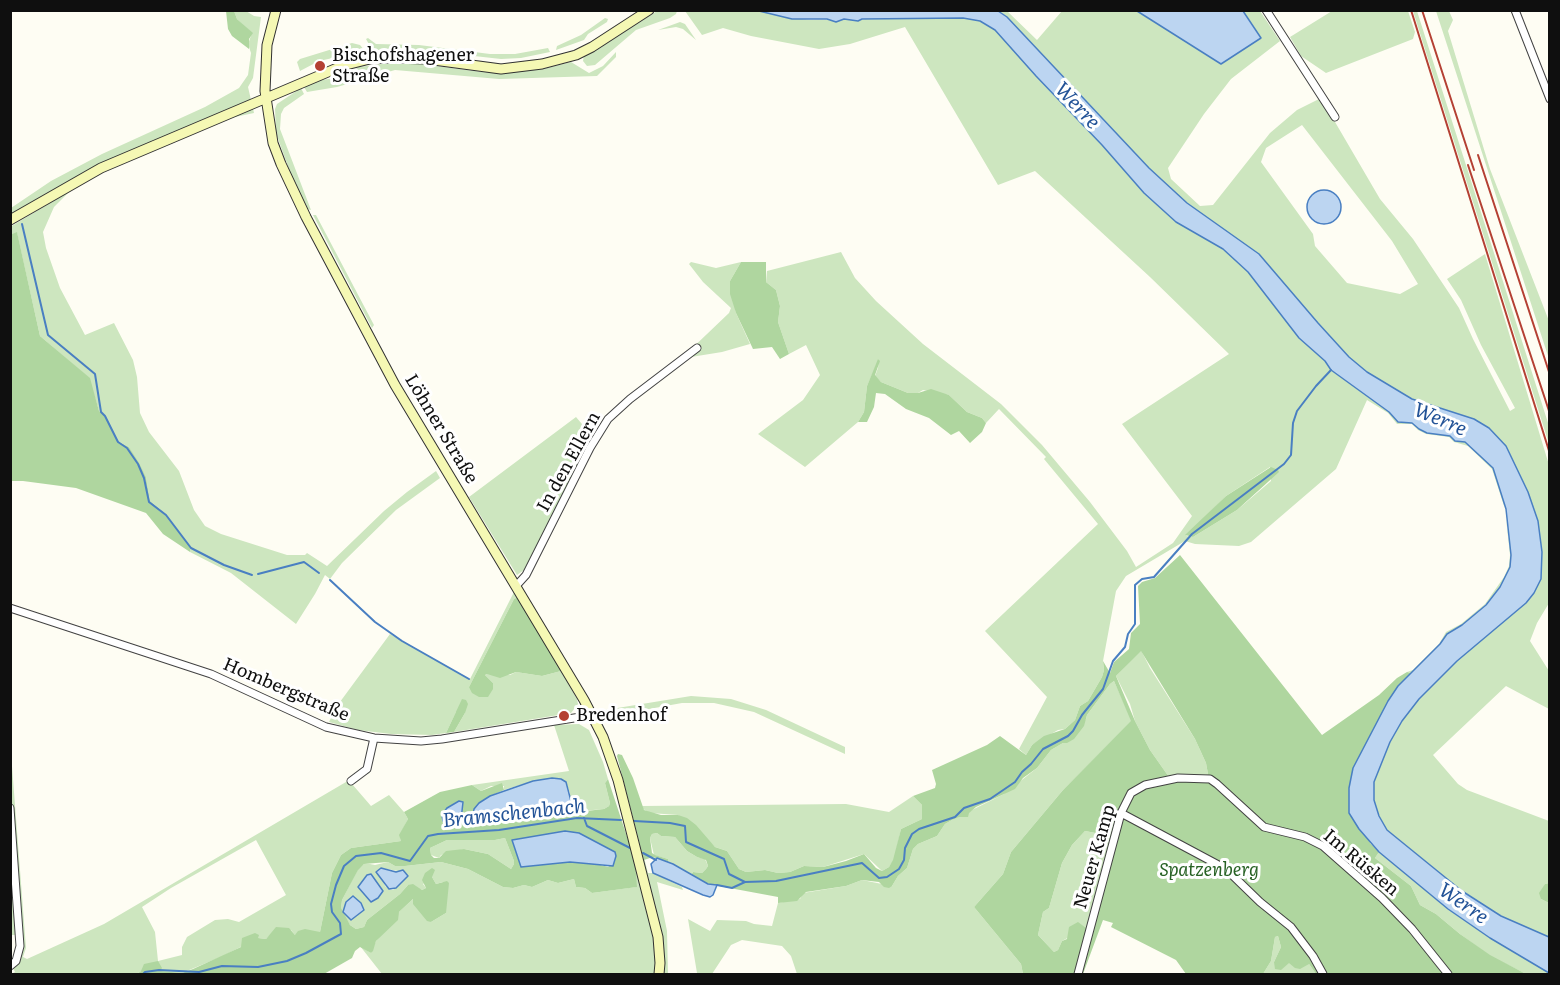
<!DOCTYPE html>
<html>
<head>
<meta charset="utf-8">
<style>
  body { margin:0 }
  #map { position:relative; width:1560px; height:985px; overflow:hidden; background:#fefdf3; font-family:Literata,serif }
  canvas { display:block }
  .frame { position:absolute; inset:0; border:12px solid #0f0f0f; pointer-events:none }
</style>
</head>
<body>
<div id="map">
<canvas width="1560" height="985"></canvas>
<div class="frame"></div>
</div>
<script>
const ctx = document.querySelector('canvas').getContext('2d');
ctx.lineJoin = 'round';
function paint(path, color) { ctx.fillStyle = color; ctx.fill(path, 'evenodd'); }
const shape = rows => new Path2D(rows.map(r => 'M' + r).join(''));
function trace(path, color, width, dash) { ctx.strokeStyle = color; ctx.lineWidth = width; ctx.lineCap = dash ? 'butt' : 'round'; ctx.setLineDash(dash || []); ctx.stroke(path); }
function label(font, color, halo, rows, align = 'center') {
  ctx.font = font + ' Literata,serif'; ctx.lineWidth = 6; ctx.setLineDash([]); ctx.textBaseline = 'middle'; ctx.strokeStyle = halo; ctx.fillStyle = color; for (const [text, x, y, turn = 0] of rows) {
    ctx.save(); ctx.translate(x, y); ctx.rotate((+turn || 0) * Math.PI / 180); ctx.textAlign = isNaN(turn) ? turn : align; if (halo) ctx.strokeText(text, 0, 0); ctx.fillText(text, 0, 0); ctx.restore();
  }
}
const green = shape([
  [234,11,246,11,254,16,261,17,253,78,248,87,254,113,230,118,104,172,42,205,11,225,11,208,51,181,102,154,205,107,239,88,248,75,251,53,248,44,252,33,237,19],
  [657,11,677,11,676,14,670,18,636,30,595,65,587,66,583,61,584,55,601,47],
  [685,11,759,11,779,16,810,20,963,18,980,21,995,30,1036,76,1102,145,1144,193,1176,222,1223,249,1248,272,1299,338,1325,361,1331,370,1389,412,1398,422,1413,423,1419,429,1427,433,1450,436,1455,441,1465,442,1493,468,1503,495,1511,555,1510,567,1500,587,1485,605,1462,625,1447,634,1440,644,1411,673,1407,672,1413,670,1439,644,1446,632,1461,624,1485,604,1504,577,1509,566,1510,555,1505,509,1492,469,1468,446,1454,442,1449,437,1426,434,1418,430,1412,424,1397,424,1388,413,1367,400,1336,469,1258,536,1251,542,1239,546,1195,544,1185,541,1126,576,1116,591,1103,661,1104,670,1102,677,1088,701,1080,706,1075,720,1065,729,1058,730,1032,745,1026,755,1019,749,1047,697,985,631,1098,524,1044,459,1046,457,999,409,986,423,982,418,967,412,949,395,923,390,918,393,908,393,881,382,875,376,878,368,879,359,867,386,864,412,858,422,805,467,758,434,803,400,820,375,806,345,789,354,778,322,780,306,776,290,766,282,767,271,841,252,855,278,876,301,923,344,1001,404,1042,445,1090,502,1127,551,1136,567,1173,543,1192,516,1122,424,1229,354,1150,277,1035,171,998,185,905,27,850,44,819,49,751,36,723,28,702,35],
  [1270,467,1271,481,1237,510,1193,537,1186,536,1226,496],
  [998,11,1007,11,1037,40,1062,11,1137,11,1221,64,1261,38,1243,11,1260,11,1280,41,1231,79,1204,114,1168,168,1171,179,1200,206,1213,205,1270,133,1297,110,1321,98,1380,199,1413,239,1459,308,1473,339,1510,411,1515,408,1481,345,1461,300,1447,279,1485,254,1549,465,1549,603,1537,623,1530,641,1549,671,1549,709,1506,686,1433,755,1458,784,1467,790,1549,821,1549,883,1545,884,1541,899,1549,903,1549,937,1501,916,1462,891,1387,830,1378,816,1374,800,1374,782,1390,742,1402,721,1419,699,1457,661,1526,603,1538,521,1528,492,1506,446,1489,428,1474,419,1412,399,1367,373,1349,357,1318,323,1259,255,1187,203,1149,168,1007,17],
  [1302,125,1392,241,1418,284,1400,294,1347,283,1315,246,1313,234,1261,162,1266,148],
  [1332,11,1408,11,1415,32,1413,39,1326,73,1301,56,1290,37],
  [1413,11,1417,11,1549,426,1549,444],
  [1436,11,1449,11,1453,20,1448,31,1490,169,1549,321,1549,359],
  [605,18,608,19,607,22,588,34,584,40,556,50,557,46,581,35],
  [680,22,685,24,696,40,683,29,676,27,658,30],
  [368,38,376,44,419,45,490,54,515,54,548,48,550,52,521,58,501,59,420,50,375,50,371,48,366,39],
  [352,43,360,45,365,51,319,61,300,71,297,62,300,59],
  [616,52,616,57,597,76,499,79,395,70,337,87,307,92,304,87,321,80,343,77,359,67,381,64,422,64,482,72,502,73,543,69,571,62,589,73,603,66],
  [301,88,304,94,284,108,281,114,280,129,311,210,307,209,291,175,276,133,275,109,277,104],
  [70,191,54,207,43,232,46,248,60,288,85,335,114,323,133,360,137,377,140,413,149,432,179,471,194,510,205,526,221,534,287,555,305,555,307,553,327,566,384,511,407,492,436,471,440,478,396,510,342,563,330,579,325,575,315,594,296,624,231,573,190,552,191,547,166,514,150,501,146,477,129,447,119,442,106,416,99,411,89,378,40,336,17,233,11,235,10,227],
  [313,215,316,215,374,325,372,328],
  [691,262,716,268,741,262,730,281,736,313,750,344,722,352,691,357,626,405,612,418,597,441,530,572,524,570,517,575,469,497,576,417,593,437,605,420,685,355,729,313,731,308,703,282,689,264],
  [514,592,518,597,514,599,469,687,493,683,485,675,487,674,510,675,516,672,542,676,561,671,577,699,578,704,571,713,454,732,465,713,456,712,446,733,432,735,391,734,358,730,329,722,337,706,390,634,470,679],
  [1141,650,1150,668,1195,739,1206,763,1208,774,1205,777,1169,777,1150,750,1135,721,1130,704,1116,676],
  [1114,681,1132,721,1063,790,1011,852,1003,874,974,907,1021,964,1023,974,797,974,791,956,782,946,742,940,731,945,712,974,697,973,688,919,710,931,717,920,746,921,754,924,772,926,778,903,800,899,803,893,846,886,862,880,892,886,898,876,907,868,913,849,918,844,937,836,945,824,952,820,1004,794,1037,768,1051,750,1063,743,1086,719,1087,715,1110,684],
  [691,696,731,699,766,710,845,747,845,754,754,712,714,703,682,703,605,717,605,710],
  [579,724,589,730,603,762,608,779,605,783,610,803,609,806,604,809,582,811,573,814,566,813,570,810,570,793,566,782,561,779,533,781,504,790,504,786,491,786,481,791,472,785,569,771,554,725],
  [10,740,26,948,23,957,27,959,104,924,346,782,364,767,368,746,376,746,369,774,367,772,352,784,371,806,389,795,404,812,408,819,400,835,401,841,351,848,341,855,332,873,320,932,295,935,291,930,270,935,266,939,258,938,223,956,182,973,141,971,137,974,11,974,15,972,13,968,17,935,10,935],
  [256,840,286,895,239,922,228,919,215,920,187,937,182,947,182,955,158,961,155,932,142,907,171,888],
  [913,796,922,805,922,819,901,829,894,860,889,867,882,871,864,854,823,867,804,866,790,872,778,873,765,870,746,872,739,869,727,851,715,847,678,815,650,813,643,809,642,806,846,804,889,812],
  [622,818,634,819,648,873,653,873,682,887,683,890,657,882,667,931,668,974,382,974,360,946,371,953,376,941,399,912,413,899,431,922,446,913,443,882,436,884,432,877,423,884,426,888,422,890,408,885,400,894,367,920,364,927,356,929,350,925,342,914,341,908,342,900,358,869,364,864,370,864,375,865,388,862,395,866,405,866,441,862,468,869,503,887,513,888,524,885,532,887,548,880,558,883,574,879,576,887,585,888,592,893,636,887,635,861],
  [381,868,404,872,407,874,405,879,393,890,389,889,385,886],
  [1110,822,1115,823,1086,928,1062,941,1058,950,1054,952,1038,935,1043,912,1049,908,1062,863,1072,845,1085,831,1101,834],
  [657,833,661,836,675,837,687,851,697,857,705,859,708,866,706,869,702,873,693,872,691,875,668,863,668,859,654,855,650,838,652,834],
  [505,838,514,861,514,864,511,869,488,854,464,849,441,855,439,858,431,855,430,848,447,840,495,840],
  [1379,852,1448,909,1490,938,1549,973,1549,974,1526,974,1490,956,1460,934,1436,914,1420,905,1411,886,1375,858],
  [1278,936,1281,947,1274,962,1309,964,1316,974,1263,974,1271,961,1275,937]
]);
const forest = shape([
  [226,11,234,11,237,19,253,33,249,39,249,49,232,36,228,29],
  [17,232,40,336,90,378,99,411,106,416,119,442,129,447,139,463,146,477,150,501,166,514,191,547,190,552,163,534,146,513,76,488,23,481,11,481,10,235],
  [741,262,766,262,766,282,776,290,780,306,778,322,789,354,780,359,772,347,753,349,736,313,730,294,730,281],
  [878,359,880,361,875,375,881,382,908,393,918,393,931,389,949,395,967,412,982,418,986,423,982,432,970,443,959,431,951,435,929,418,906,409,885,394,876,393,874,407,867,422,858,422,864,412,867,386],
  [1271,467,1278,470,1279,472,1237,510,1193,537,1185,535,1226,496],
  [1180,555,1322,735,1379,695,1397,678,1407,672,1411,673,1398,686,1353,768,1370,843,1379,852,1375,858,1411,886,1420,905,1436,914,1460,934,1490,955,1526,974,1325,974,1324,972,1316,974,1309,964,1300,969,1295,968,1289,963,1281,970,1275,969,1274,962,1281,947,1278,936,1275,937,1271,961,1263,974,1186,974,1176,960,1111,927,1113,923,1103,920,1083,974,1023,974,1021,964,974,907,1003,874,1011,852,1063,790,1131,721,1114,681,1110,684,1087,715,1084,726,1074,739,1067,743,1063,743,1051,750,1037,768,1023,778,1015,789,976,807,969,813,968,817,959,817,952,820,945,824,937,836,918,844,913,849,907,868,898,876,892,886,889,888,884,887,879,882,862,880,846,886,806,892,797,901,778,903,778,897,708,884,691,875,693,872,702,873,706,869,708,866,706,860,697,857,687,851,675,837,661,836,657,833,652,834,650,838,652,853,655,855,668,859,668,863,653,857,644,860,617,756,618,754,622,755,633,778,644,810,661,815,678,815,687,818,696,825,715,847,727,851,739,869,746,872,765,870,778,873,790,872,804,866,823,867,846,861,864,854,876,868,882,871,889,867,893,860,901,829,922,819,922,805,913,796,935,788,936,784,932,770,987,745,1000,736,1026,755,1032,745,1044,736,1065,729,1075,720,1080,706,1088,701,1102,677,1104,670,1103,661,1110,673,1114,662,1129,649,1131,633,1140,624,1138,586,1142,582,1155,578],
  [1141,651,1195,739,1206,763,1208,774,1204,777,1169,777,1150,750,1135,721,1116,676],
  [1110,822,1115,823,1086,928,1078,922,1069,927,1067,939,1062,941,1058,950,1054,952,1038,935,1043,912,1049,908,1062,863,1072,845,1085,831,1101,834],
  [518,597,561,671,542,676,516,672,500,678,487,674,485,675,493,683,493,689,488,697,479,697,472,693,469,687,514,599],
  [462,699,466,700,468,704,465,713,454,732,446,733],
  [608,779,635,861,637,887,592,893,585,888,576,887,574,879,558,883,548,880,532,887,524,885,513,888,503,887,468,869,441,862,405,866,395,866,388,862,364,864,358,870,342,900,341,908,350,925,356,929,364,927,367,920,400,894,408,885,413,884,422,890,426,888,422,880,425,873,432,868,435,870,432,877,436,884,447,881,449,883,446,913,431,922,427,921,413,904,413,899,399,912,398,920,376,941,373,951,371,953,360,947,355,951,352,958,324,974,137,974,141,971,144,964,158,961,162,968,160,971,182,973,193,969,241,947,242,938,255,933,259,935,258,938,266,939,276,927,289,928,295,935,298,931,305,929,320,932,332,873,341,855,351,848,401,841,399,835,408,819,404,812,440,792,472,785,481,791,502,783,504,790,490,796,481,820,506,820,604,809,609,806,610,803,605,783],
  [565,831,579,833,588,839,609,867,596,864,570,862,521,867,512,840],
  [505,838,514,861,514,864,511,869,488,854,464,849,446,851,439,858,434,858,431,855,430,848,447,840,495,840],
  [1549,883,1550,883,1549,903,1541,899,1539,893,1545,884]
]);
const water = shape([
  [759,11,998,11,1007,17,1149,168,1187,203,1259,254,1318,323,1349,357,1367,372,1412,399,1474,419,1489,428,1506,446,1528,492,1538,521,1542,552,1541,579,1534,593,1526,603,1457,661,1419,699,1402,721,1390,742,1374,782,1374,800,1379,816,1387,830,1462,891,1501,916,1549,937,1549,973,1490,938,1448,909,1379,852,1359,829,1349,813,1349,788,1353,768,1388,701,1398,686,1440,644,1447,634,1462,625,1486,605,1500,587,1510,567,1511,555,1506,509,1493,468,1465,442,1455,441,1450,436,1427,433,1419,429,1412,423,1398,422,1389,412,1331,370,1325,361,1299,338,1248,272,1223,249,1176,222,1144,193,1102,145,1036,76,995,30,980,21,963,18,862,19,858,21,844,19,836,22,827,19,792,19,759,11],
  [1137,11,1243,11,1261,38,1221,64,1137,11],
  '1307 207a17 17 0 1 1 34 0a17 17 0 1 1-34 0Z',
  [552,778,561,779,566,782,572,805,566,813,506,820,473,819,474,809,479,803,490,796,533,781,552,778],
  [459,801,463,802,461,820,443,821,442,815,447,808,459,801],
  [565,831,579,833,615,852,616,856,613,866,570,862,521,867,512,840,565,831],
  [657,858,673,864,708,884,717,885,713,895,710,897,703,895,653,873,651,864,657,858],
  [381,868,396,872,403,870,408,876,396,888,389,889,376,872,381,868],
  [371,874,383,891,378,898,371,902,358,887,367,875,371,874],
  [353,896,361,903,364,910,351,920,343,912,346,902,353,896]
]);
const stream = shape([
  [22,224,48,335,95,374,101,412,105,416,118,442,127,448,138,464,144,478,149,502,166,515,191,548,224,565,252,575],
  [258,574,304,562,319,573],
  [330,580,375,622,402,641,469,679],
  [584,818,587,826,632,849],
  [634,821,670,823,685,826,686,842,724,859,729,874,745,882,776,881,862,863,879,878,887,877,899,869,904,860,905,848,912,834,919,829,955,817,964,808,990,799,1015,782,1022,772,1031,764,1043,749,1068,736,1073,731,1082,715,1103,689,1113,661,1125,647,1128,634,1135,624,1135,585,1142,579,1154,577,1192,534,1284,464,1291,455,1293,423,1297,411,1316,386,1331,370],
  [643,853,656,860],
  [717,885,732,888,745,882],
  [143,974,145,972,159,970,199,972,222,966,258,967,287,961,306,953,341,934,340,923,332,912,331,904,336,885,344,866,356,856,381,853,410,861,428,836,438,834,499,830,577,818,621,820]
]);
const street = shape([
  [1266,10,1335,117],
  [1515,10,1550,99],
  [516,586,526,575,590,448,608,419,630,399,697,348],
  [10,608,211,674,326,727,374,738,421,741,442,739,593,715],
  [351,781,367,769,374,738],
  [10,808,20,946,16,961,10,966],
  [1121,813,1226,869,1260,902,1291,927,1313,956,1323,974],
  [1078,974,1121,813,1131,793,1145,785,1178,778,1210,779,1217,784,1264,827,1305,837,1323,846,1382,898,1412,929,1448,974]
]);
const secondary = shape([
  [276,10,267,45,265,91,273,143,281,164,306,217,395,385,584,700,603,737,618,780,658,937,660,963,659,974],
  [10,220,101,168,342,66,370,59,391,58,426,59,501,69,542,64,576,55,592,47,649,10]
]);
const rail = shape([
  [1411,10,1550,454],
  [1422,10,1474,170],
  [1478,155,1550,375],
  [1468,165,1550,414]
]);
const markers = [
  [320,66,6,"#b44033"],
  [564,716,6,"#b44033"]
];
const poiNames = [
  ["Bischofshagener",332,56],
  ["Straße",332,77],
  ["Bredenhof",576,716]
];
const streetNames = [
  ["Löhner Straße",441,429,59],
  ["In den Ellern",569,462,-61],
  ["Hombergstraße",286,690,23],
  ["Neuer Kamp",1095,857,-74],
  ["Im Rüsken",1361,863,40]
];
const parkNames = [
  ["Spatzenberg",1209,871]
];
const waterNames = [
  ["Werre",1077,106,47],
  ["Werre",1440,420,23],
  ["Bramschenbach",514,814,-6],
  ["Werre",1463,904,35]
];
paint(green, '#cde6bf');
paint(forest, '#afd69f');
paint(water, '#bcd5f1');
trace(water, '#497fc2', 1.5);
trace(stream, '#497fc2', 2);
trace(street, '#424242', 9);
trace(secondary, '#313131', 11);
trace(street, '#fff', 7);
trace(secondary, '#f5f8b4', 9);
trace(rail, '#b44033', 2);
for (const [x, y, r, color] of markers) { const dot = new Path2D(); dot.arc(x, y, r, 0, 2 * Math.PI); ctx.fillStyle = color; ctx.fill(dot); trace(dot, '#fff', 2); }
label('18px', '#0f0f0f', '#fff', poiNames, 'left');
label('18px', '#0f0f0f', '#fff', streetNames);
label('italic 18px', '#286225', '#fff', parkNames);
label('italic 20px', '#235397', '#fff', waterNames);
</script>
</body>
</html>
